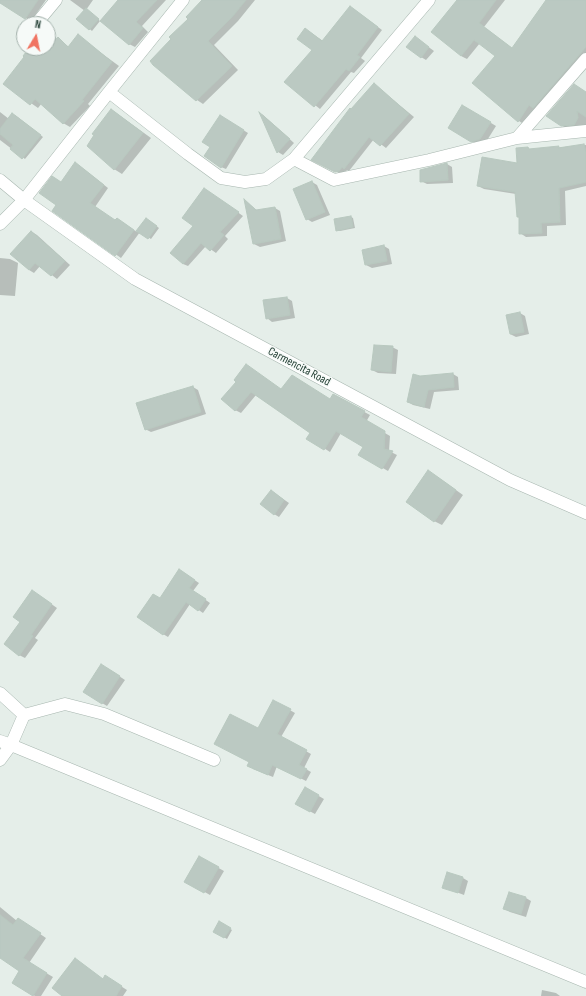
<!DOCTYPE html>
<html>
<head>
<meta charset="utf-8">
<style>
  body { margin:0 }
  #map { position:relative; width:586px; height:996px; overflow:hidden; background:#e5eee9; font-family:"Sofia Sans Condensed",sans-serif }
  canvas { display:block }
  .north { position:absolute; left:16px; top:16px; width:40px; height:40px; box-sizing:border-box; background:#f6faf8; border:1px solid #a2b0aa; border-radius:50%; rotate:10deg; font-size:11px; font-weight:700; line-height:16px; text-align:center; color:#244035 }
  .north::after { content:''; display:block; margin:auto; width:14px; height:18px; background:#f07462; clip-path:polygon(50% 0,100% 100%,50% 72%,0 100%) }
</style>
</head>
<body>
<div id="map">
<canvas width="586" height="996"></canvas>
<div class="north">N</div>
</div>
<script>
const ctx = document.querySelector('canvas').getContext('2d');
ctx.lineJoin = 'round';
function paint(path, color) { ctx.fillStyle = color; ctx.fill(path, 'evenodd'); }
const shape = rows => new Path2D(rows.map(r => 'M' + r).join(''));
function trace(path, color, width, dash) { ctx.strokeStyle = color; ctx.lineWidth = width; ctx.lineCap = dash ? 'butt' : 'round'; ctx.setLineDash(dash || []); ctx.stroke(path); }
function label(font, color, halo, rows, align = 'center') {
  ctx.font = font + ' "Sofia Sans Condensed",sans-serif'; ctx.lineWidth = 3; ctx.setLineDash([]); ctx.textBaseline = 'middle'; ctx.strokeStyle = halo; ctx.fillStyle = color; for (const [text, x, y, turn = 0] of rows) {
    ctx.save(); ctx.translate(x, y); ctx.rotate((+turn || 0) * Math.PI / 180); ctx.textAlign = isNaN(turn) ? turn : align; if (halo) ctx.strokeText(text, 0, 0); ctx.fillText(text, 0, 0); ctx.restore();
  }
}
const shadow = shape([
  [8,0,46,0,31,21,5,5],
  [70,0,93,0,86,10,100,21,92,31,78,19,85,11],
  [121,0,166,0,142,26,148,32,135,47,129,44],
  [204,0,255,0,238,21,214,45,238,70,203,104,197,100,189,19],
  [459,0,505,0,484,27,513,49,547,0,586,0,586,57,525,125,519,121,474,83,497,56,480,43,467,59,461,56],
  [355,10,382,30,361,58,365,61,354,73,351,72,320,109,286,82,313,50,310,32,323,41],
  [78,36,119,66,88,104,90,106,70,127,63,123,42,103,38,108,4,84,25,57,30,48,48,48,58,38,69,47],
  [415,37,434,51,426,60,421,57],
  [374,84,414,117,386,148,374,139,349,171,347,170,344,174,341,174,313,159,351,110],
  [586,92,586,127,568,129,561,125],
  [463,106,496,126,486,142,477,144,449,128],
  [112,110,151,138,122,174,114,169],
  [0,112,9,119,15,115,43,137,25,159,0,140],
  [262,114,294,143,283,155,278,152],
  [220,116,248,133,226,169,221,167,212,146],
  [586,145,586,186,565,191,566,225,547,226,547,236,526,237,520,233,520,218,518,217,516,194,484,189,478,186,518,164,528,148,531,150],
  [447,164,452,167,453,183,427,184,421,181],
  [81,167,108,188,95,207,115,221,122,222,137,232,146,219,148,220,159,228,151,239,140,232,121,258,53,210,57,205,62,183],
  [312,182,317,185,330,215,312,222,307,219],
  [209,192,243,216,225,236,228,239,216,253,206,246,188,266,183,264,194,226],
  [245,201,258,211,275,208,280,211,286,241,260,247,254,244],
  [351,217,353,218,355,228,340,231,337,230],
  [32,232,37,235,70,265,57,279,40,266,34,273,29,270],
  [384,246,389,249,392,264,372,268,366,265],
  [0,258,10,259,18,263,15,296,0,295],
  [287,298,292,301,295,318,272,322,267,318],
  [520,313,525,316,529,334,516,337,510,334],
  [392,347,398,350,396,374,378,373,372,370],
  [453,374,458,377,459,390,434,392,430,409,413,405,408,402],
  [237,381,330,400,333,395,370,415,366,422,390,436,389,451,397,455,388,471,360,455,365,447,341,433,330,452,308,438,311,433,256,395,241,413,235,410],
  [193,387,198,390,206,414,151,432,145,429],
  [436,476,463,495,442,525,434,521],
  [276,494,289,503,279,517,274,514],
  [184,573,199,583,193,591,210,603,203,613,190,604,168,637,163,634,160,599],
  [37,594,57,608,35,638,38,640,25,658,19,655,21,622],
  [107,668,125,680,107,706,102,703],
  [274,701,295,713,281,737,311,754,304,768,311,772,306,781,277,766,273,777,253,769,258,729],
  [305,788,324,799,315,814,296,804],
  [199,857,224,871,210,895,185,881],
  [463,878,468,881,464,895,443,887],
  [526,898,531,901,526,917,510,912,504,909],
  [0,907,17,921,24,923,46,938,29,963,53,977,41,996,35,996,13,982,20,971,0,957],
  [220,922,232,930,227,939,214,931],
  [103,980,111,980,127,990,123,996,64,996],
  [542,990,556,993,560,996,541,996]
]);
const building = shape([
  [0,0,38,0,25,19,0,3,0,0],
  [118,0,157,0,136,22,143,28,129,45,100,21,118,0],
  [202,0,246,0,232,17,208,41,232,66,196,101,153,65,150,61,171,39,169,37,188,19,186,17,202,0],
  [457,0,496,0,479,23,512,48,546,0,586,0,586,47,533,108,529,105,518,122,472,83,495,56,474,40,461,56,431,32,457,0],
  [350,6,378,27,357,55,360,57,349,71,346,69,314,107,284,82,312,50,297,39,305,28,322,41,350,6],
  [86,8,99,19,89,30,76,19,86,8],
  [78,34,112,62,82,100,84,101,63,124,35,99,30,105,3,84,24,57,23,56,29,48,48,48,48,46,58,37,68,47,78,34],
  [415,36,429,47,421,58,406,47,415,36],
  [374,83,409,114,380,146,369,137,344,169,342,167,339,171,335,172,311,160,350,108,351,109,374,83],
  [574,84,586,92,586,117,577,111,578,118,574,125,561,126,546,116,574,84],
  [462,105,491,122,480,139,471,142,448,128,462,105],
  [111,109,143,133,114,170,87,146,94,135,92,134,111,109],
  [259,112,290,139,277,153,259,112],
  [12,113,41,135,22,159,10,149,13,145,0,134,0,129,12,113],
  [220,115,244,130,221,168,204,156,210,147,202,142,220,115],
  [584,144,586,152,586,182,559,188,560,222,541,223,542,233,519,234,519,217,517,217,515,192,477,186,482,157,517,163,516,148,528,147,529,149,559,146,558,148,584,144],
  [75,162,104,185,90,203,115,220,117,218,134,230,115,256,52,211,56,205,39,193,52,176,61,182,75,162],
  [447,163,448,180,420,182,420,170,447,163],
  [312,181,325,212,306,220,293,189,312,181],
  [204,188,239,212,220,232,224,235,210,251,201,243,183,264,170,253,193,226,182,218,204,188],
  [244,199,256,210,275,207,281,239,253,244,244,199],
  [351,216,353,227,336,231,334,219,351,216],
  [146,218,157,226,148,239,136,231,146,218],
  [31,231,65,261,51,276,35,263,29,270,10,254,31,231],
  [384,245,387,261,365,265,362,250,384,245],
  [287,297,290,315,266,319,263,300,287,297],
  [520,312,524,332,510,334,506,315,520,312],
  [374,345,393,346,391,372,371,370,374,345],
  [246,364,281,389,292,375,330,399,333,394,365,411,361,417,385,431,384,449,393,451,382,469,358,455,363,447,336,431,324,450,306,439,310,433,251,392,235,411,221,399,236,382,234,380,246,364],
  [453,373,454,387,428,390,424,407,407,402,413,374,420,376,453,373],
  [193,386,201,412,145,430,136,403,193,386],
  [428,470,456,490,434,522,406,502,428,470],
  [271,490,284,500,274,515,260,504,271,490],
  [179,569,195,580,189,588,206,599,198,611,186,602,163,635,137,617,153,594,160,598,179,569],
  [32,590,52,604,31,635,33,636,19,656,4,644,20,622,13,617,32,590],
  [101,664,120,676,102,704,83,692,101,664],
  [273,700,291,709,277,734,307,750,299,765,307,769,301,779,272,765,268,775,247,766,249,762,214,744,230,714,258,728,273,700],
  [305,787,319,795,310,812,295,804,305,787],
  [199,856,219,867,204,893,184,882,199,856],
  [447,872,463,877,458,893,442,888,447,872],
  [509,892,526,897,521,914,503,909,509,892],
  [0,915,13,925,18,918,41,933,23,958,47,973,33,996,12,983,19,971,0,958,0,915],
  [219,921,231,928,224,938,213,932,219,921],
  [75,958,103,979,105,975,122,986,116,996,62,996,52,988,75,958]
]);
const minor = shape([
  [36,24,56,0],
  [109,92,188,154,221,178,245,182,266,179,294,159,429,0],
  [517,138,586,59],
  [294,159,334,180,429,160,517,138,586,131],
  [0,180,24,200,135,279,510,480,586,513],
  [0,224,24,200,109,92,183,0],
  [0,693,24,715,11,745,586,982],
  [24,715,65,704,104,714,214,760],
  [0,741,11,745,0,760]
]);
const streetNames = [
  ["Carmencita Road",299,367,28]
];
paint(shadow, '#0003');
paint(building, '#bbc9c2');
trace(building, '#b8c8bf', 1);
trace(minor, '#a7b6af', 13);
trace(minor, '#fff', 12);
label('12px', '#244035', '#f6faf8', streetNames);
</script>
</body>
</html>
